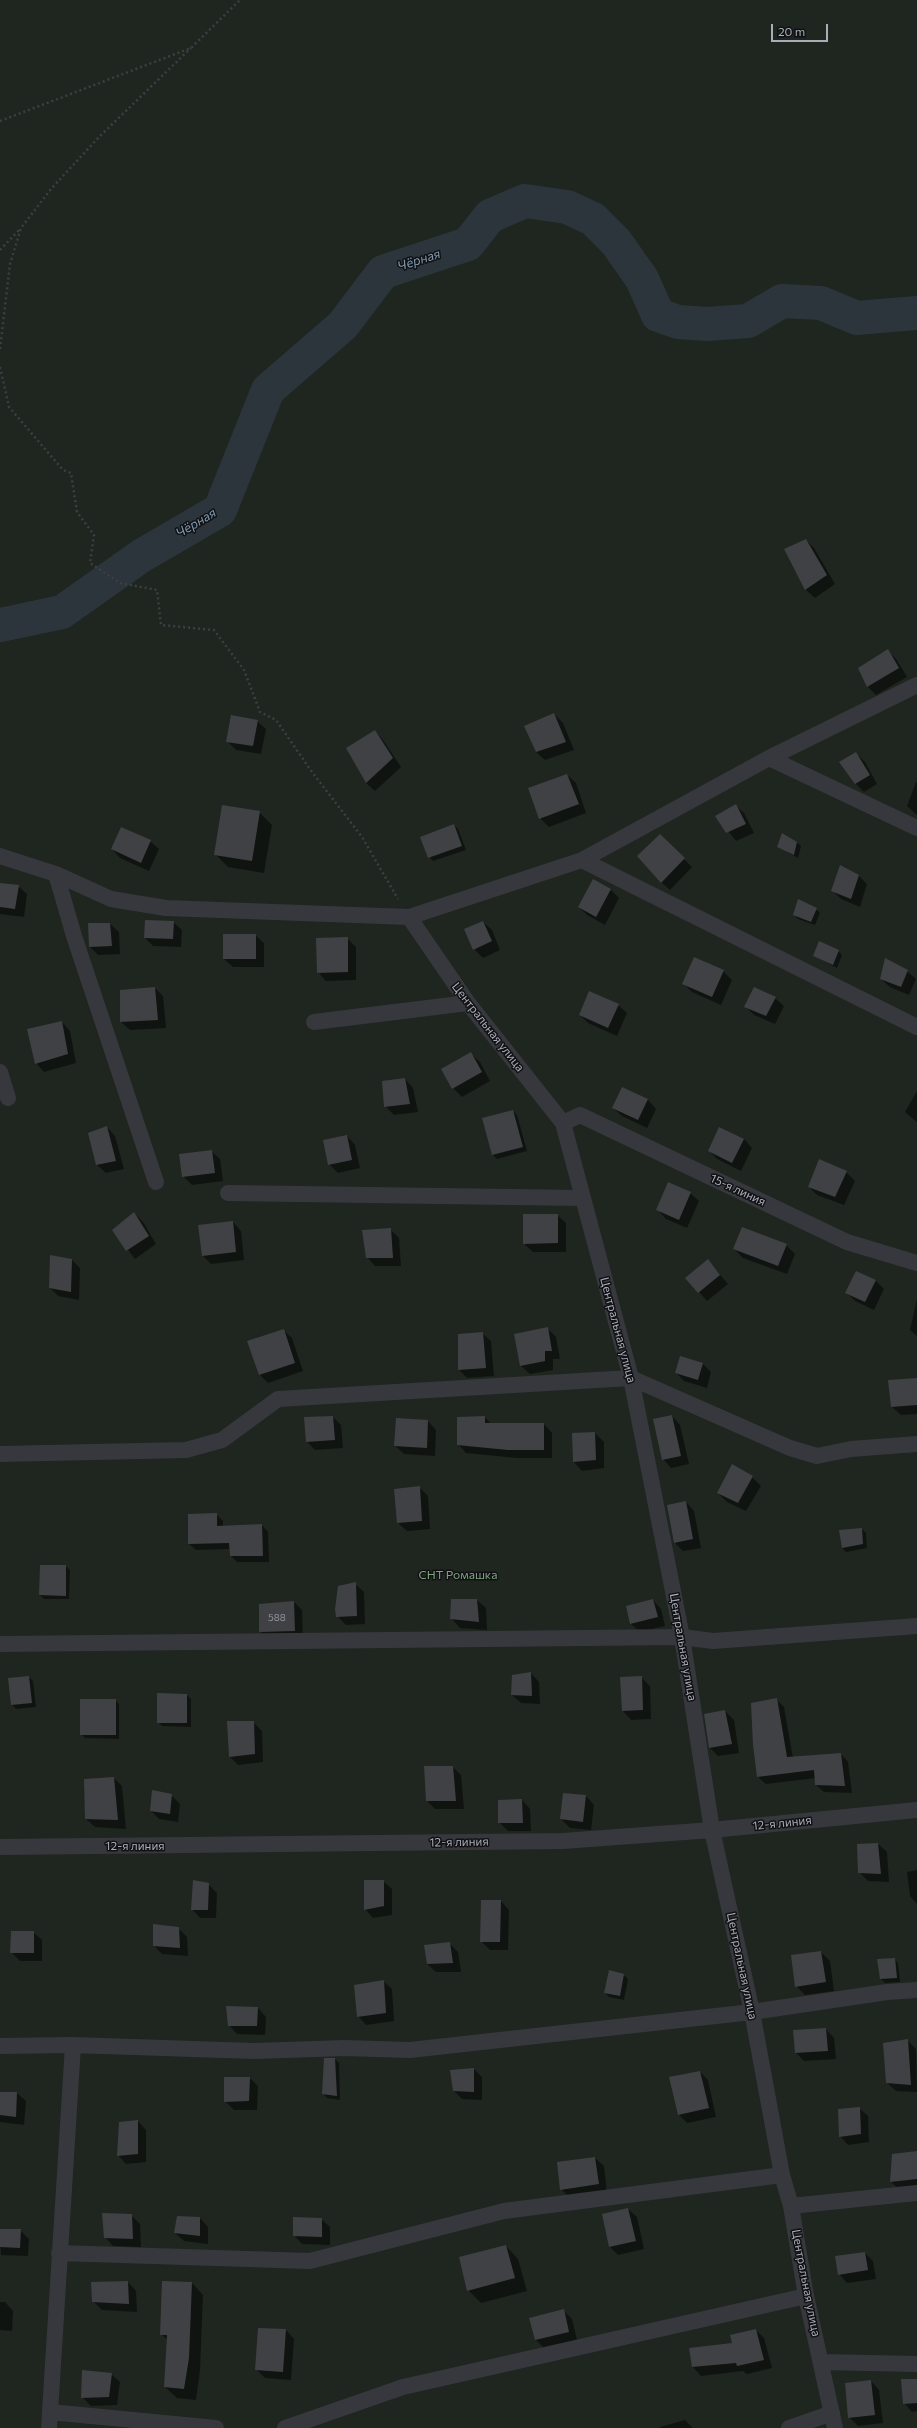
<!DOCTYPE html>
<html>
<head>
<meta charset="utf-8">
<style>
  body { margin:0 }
  #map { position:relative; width:917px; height:2428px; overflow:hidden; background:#161618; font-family:Commissioner,sans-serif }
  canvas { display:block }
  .scale { position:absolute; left:771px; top:24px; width:57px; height:18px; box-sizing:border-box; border:2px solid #a8adb8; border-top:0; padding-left:5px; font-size:12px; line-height:14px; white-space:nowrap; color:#a8adb8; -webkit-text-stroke:3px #111113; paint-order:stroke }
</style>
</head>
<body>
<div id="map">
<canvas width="917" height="2428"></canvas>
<div class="scale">20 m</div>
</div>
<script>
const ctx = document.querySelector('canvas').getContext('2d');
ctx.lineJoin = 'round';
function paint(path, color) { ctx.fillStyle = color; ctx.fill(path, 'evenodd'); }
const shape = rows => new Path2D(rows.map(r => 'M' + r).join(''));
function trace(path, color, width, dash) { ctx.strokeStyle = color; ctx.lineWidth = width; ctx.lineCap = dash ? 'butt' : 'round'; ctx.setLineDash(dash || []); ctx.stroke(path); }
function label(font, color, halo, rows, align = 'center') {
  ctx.font = font + ' Commissioner,sans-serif'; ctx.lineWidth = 3; ctx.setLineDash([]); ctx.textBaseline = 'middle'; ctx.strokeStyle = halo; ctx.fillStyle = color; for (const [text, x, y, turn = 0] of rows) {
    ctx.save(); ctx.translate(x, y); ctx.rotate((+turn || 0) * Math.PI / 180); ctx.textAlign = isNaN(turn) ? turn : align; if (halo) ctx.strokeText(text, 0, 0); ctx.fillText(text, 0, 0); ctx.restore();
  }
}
const green = shape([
  [0,0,917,0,917,2428,0,2428]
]);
const shadow = shape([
  [806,540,814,548,835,584,815,598,806,590,785,550],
  [888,651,896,659,907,677,876,695,868,687,859,668],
  [554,714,563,723,574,750,545,760,536,752,525,726],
  [257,721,266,729,261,754,236,750,227,741],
  [375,731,383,740,401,767,375,791,366,783,347,748],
  [856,753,865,762,877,784,864,792,855,783],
  [567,775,576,783,586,813,549,827,540,818],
  [916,782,917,782,917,815,907,806],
  [735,805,744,813,754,833,736,841,717,817],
  [259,812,272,825,264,873,228,867,215,854],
  [454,825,458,829,466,850,433,861,429,857],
  [660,835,692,867,670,890,661,882],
  [150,841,159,849,149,871,120,858,112,849],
  [797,842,801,846,798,858,779,847],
  [840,867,859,876,867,884,860,907,841,899,832,890],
  [593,880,611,890,619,898,605,925,587,915,579,907],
  [0,884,18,886,27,894,24,917,0,914],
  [816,909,820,913,815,925,798,919,794,915],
  [173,922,182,930,181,947,153,946,145,938],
  [483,922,492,930,500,950,483,958,474,949],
  [89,924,110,924,119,932,120,954,98,955,90,947],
  [255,935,264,943,264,967,233,967,224,959],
  [347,938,356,947,356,980,326,981,318,972],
  [838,951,842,955,837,968,814,956],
  [723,971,732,980,721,1005,692,992,683,983],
  [907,971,916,979,909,995,890,987,881,979],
  [155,988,163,996,166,1028,130,1030,121,1022],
  [775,998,784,1006,775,1024,754,1015,746,1007],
  [618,1005,627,1013,617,1036,588,1023,580,1015],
  [62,1022,70,1031,76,1063,44,1072,36,1063],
  [471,1054,480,1062,490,1081,462,1097,453,1088],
  [405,1079,413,1088,418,1112,394,1115,385,1106],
  [623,1088,648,1100,656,1109,647,1128,622,1116,613,1108],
  [917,1091,917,1122,905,1112],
  [513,1111,517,1115,527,1151,497,1159,493,1155,484,1119],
  [107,1127,115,1136,124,1169,106,1173,97,1165],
  [347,1136,355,1145,360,1168,338,1173,329,1164],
  [744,1139,752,1148,741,1171,717,1159,709,1151],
  [211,1151,220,1159,223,1181,192,1185,183,1176],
  [846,1172,855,1181,844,1205,817,1195,809,1187],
  [690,1193,699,1201,687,1228,666,1219,658,1210],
  [134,1213,143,1222,156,1244,135,1259,113,1230],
  [557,1215,566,1223,566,1252,533,1252,524,1244],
  [233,1222,241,1231,244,1260,211,1264,202,1255],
  [390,1229,399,1238,401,1266,375,1266,367,1257],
  [786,1245,795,1254,787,1274,743,1258,734,1249],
  [72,1260,80,1268,79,1300,58,1296,50,1288],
  [708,1261,728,1284,707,1301,687,1278],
  [875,1280,884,1289,874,1310,855,1301,847,1293],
  [917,1299,917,1336,910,1330],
  [547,1328,556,1337,560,1359,553,1359,553,1370,530,1374,521,1366,515,1335],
  [283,1330,292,1338,303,1371,268,1383,260,1375,249,1342],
  [482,1333,491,1341,494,1376,467,1378,459,1370],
  [703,1364,711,1372,707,1388,684,1381,676,1373],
  [917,1379,917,1414,901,1415,892,1407],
  [672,1416,680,1425,689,1464,671,1468,663,1459],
  [333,1417,341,1425,343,1448,315,1450,307,1442],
  [485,1417,491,1424,544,1424,552,1433,552,1458,517,1458,466,1453,458,1444],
  [428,1421,436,1430,435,1456,404,1454,395,1446],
  [595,1433,604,1442,604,1468,582,1471,574,1462,573,1434],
  [733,1465,752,1477,761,1486,746,1511,727,1502,718,1493],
  [420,1488,428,1496,430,1529,407,1531,398,1523],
  [686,1502,694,1511,701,1548,683,1551,674,1542],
  [216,1514,223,1521,223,1527,262,1525,268,1532,269,1562,237,1562,231,1556,230,1549,196,1550,189,1544],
  [862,1529,866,1533,867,1548,846,1552,842,1548],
  [66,1566,70,1570,69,1599,44,1599,40,1595],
  [355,1584,364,1592,365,1624,346,1625,337,1616],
  [477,1600,486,1608,487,1630,460,1628,452,1619],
  [653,1600,661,1609,665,1626,640,1632,631,1624,627,1607],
  [294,1602,302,1610,303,1640,268,1640,260,1631],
  [531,1673,539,1682,540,1704,521,1703,512,1695],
  [29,1677,33,1681,36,1707,16,1709,12,1705,9,1679],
  [641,1677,650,1686,651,1719,631,1720,623,1711,621,1678],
  [187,1695,191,1699,191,1727,162,1726,158,1722],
  [776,1699,784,1707,793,1758,841,1754,848,1762,852,1793,824,1792,816,1785,816,1778,766,1784,758,1777,754,1745],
  [115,1700,119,1704,119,1739,85,1738,81,1734],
  [725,1711,734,1720,739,1753,718,1756,710,1748,705,1715],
  [253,1722,262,1731,263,1762,238,1765,230,1757],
  [453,1767,461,1775,464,1809,435,1809,427,1801],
  [114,1778,122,1786,126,1829,95,1827,86,1819],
  [171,1795,180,1804,178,1822,159,1819,151,1811],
  [586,1796,594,1805,591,1830,570,1828,561,1819],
  [522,1800,530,1809,531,1831,508,1831,499,1822],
  [878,1844,887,1852,889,1882,868,1881,859,1872],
  [917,1870,917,1904,910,1896,907,1872],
  [383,1881,392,1889,392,1915,373,1918,365,1909],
  [208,1884,217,1893,216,1918,200,1918,192,1909],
  [501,1901,509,1910,508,1950,490,1950,481,1941],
  [178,1928,187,1937,188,1956,162,1954,154,1946],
  [33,1932,42,1940,42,1961,20,1961,11,1952],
  [449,1943,458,1952,461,1972,436,1972,427,1964],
  [821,1952,830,1961,834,1991,805,1995,796,1986],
  [894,1959,898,1963,900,1982,885,1983,881,1979,878,1960],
  [610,1971,624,1975,628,1979,624,2000,609,1997,605,1993],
  [383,1981,392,1989,394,2021,366,2025,358,2016],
  [258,2008,266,2017,265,2035,237,2034,229,2025],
  [826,2029,834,2038,836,2059,804,2061,796,2053],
  [907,2040,916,2049,917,2092,896,2091,887,2083],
  [335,2059,339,2063,340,2100,327,2098,323,2093],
  [474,2069,482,2077,482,2100,462,2099,454,2091],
  [700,2072,708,2080,716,2117,687,2123,679,2115],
  [250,2078,258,2086,257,2110,234,2110,225,2101],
  [0,2093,17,2093,26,2101,24,2125,0,2122],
  [859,2108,868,2116,869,2142,848,2145,840,2136],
  [138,2121,146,2130,146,2162,126,2164,118,2155],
  [917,2152,917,2188,900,2190,891,2182,893,2155],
  [595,2158,604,2166,607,2193,570,2198,561,2189],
  [628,2209,637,2217,644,2249,618,2255,610,2247],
  [131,2215,140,2224,141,2247,113,2246,105,2237],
  [200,2218,208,2227,208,2244,184,2241,175,2233],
  [321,2219,330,2227,330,2245,302,2244,294,2235],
  [0,2230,20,2230,29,2239,28,2256,1,2255],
  [506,2246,518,2259,527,2291,481,2303,468,2290],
  [865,2253,873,2261,876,2279,847,2283,839,2274],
  [128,2282,136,2291,137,2312,102,2310,93,2301],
  [192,2283,203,2295,200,2370,196,2400,177,2398,165,2387,168,2340,161,2334],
  [0,2302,5,2302,13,2311,12,2331,0,2330],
  [563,2310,572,2319,577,2340,544,2348,536,2340],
  [286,2330,294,2339,291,2380,265,2378,256,2369],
  [756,2330,764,2338,772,2368,747,2374,743,2371,701,2376,693,2367,691,2349,733,2344],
  [111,2374,120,2382,117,2405,91,2406,82,2397],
  [917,2380,917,2411,912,2412,904,2403],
  [871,2381,879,2390,883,2423,858,2426,849,2417],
  [685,2420,693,2428,660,2428,660,2427]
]);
const river = shape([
  [0,625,62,612,141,556,220,510,268,390,343,325,383,272,468,244,490,216,525,201,567,207,593,219,616,242,642,279,658,315,678,322,707,324,748,321,782,301,821,303,857,318,917,313]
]);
const building = shape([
  [806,539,827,575,805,590,784,549],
  [888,649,899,668,867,687,858,668],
  [554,713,566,742,536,752,524,726],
  [231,715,258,720,253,746,226,742],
  [375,730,393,758,366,783,346,748],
  [856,752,870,775,855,784,839,762],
  [567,774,579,804,539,819,528,788],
  [736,804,746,824,726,833,715,816],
  [222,805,260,811,252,861,214,855],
  [454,824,462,846,428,858,420,837],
  [121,827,151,840,141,863,111,849],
  [782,833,797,842,794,855,777,847],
  [660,834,685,858,661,883,637,856],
  [840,865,859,875,851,899,831,891],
  [593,879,611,889,596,917,578,907],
  [0,883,19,885,15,909,0,907],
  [798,899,817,908,811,922,793,915],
  [145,920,174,921,173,939,144,938],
  [483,921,492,941,473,950,464,929],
  [88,923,110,923,112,946,89,947],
  [223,934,256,934,256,959,223,959],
  [348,937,348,972,317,973,316,938],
  [819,941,839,950,833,965,813,956],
  [694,957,724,970,712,997,682,984],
  [885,958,908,970,901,987,880,979],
  [155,987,158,1020,120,1022,120,990],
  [754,987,776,997,766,1016,744,1007],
  [589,991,619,1004,608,1028,579,1015],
  [62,1021,68,1054,35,1064,27,1029],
  [471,1052,482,1072,452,1089,441,1069],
  [405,1078,410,1104,384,1107,382,1081],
  [622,1087,648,1099,638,1120,612,1108],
  [513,1110,523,1147,492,1155,482,1118],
  [107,1126,116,1161,96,1165,88,1133],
  [719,1127,744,1139,732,1163,708,1151],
  [347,1135,352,1160,328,1165,323,1140],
  [212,1150,215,1173,182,1177,179,1154],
  [819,1159,847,1171,835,1197,808,1187],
  [668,1182,691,1192,679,1220,656,1210],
  [134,1212,149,1236,126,1251,112,1230],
  [523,1214,558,1214,558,1243,523,1244],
  [233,1221,236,1252,202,1256,198,1225],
  [742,1227,787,1244,778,1266,733,1249],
  [391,1228,393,1258,366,1258,362,1230],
  [50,1255,72,1259,71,1292,49,1288],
  [708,1259,720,1275,698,1293,685,1278],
  [856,1271,876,1280,865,1302,845,1293],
  [548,1327,552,1351,545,1351,545,1361,520,1366,514,1334],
  [284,1329,295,1363,259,1375,247,1341],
  [483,1332,486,1368,458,1370,458,1334],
  [680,1356,703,1363,698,1380,675,1373],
  [917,1378,917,1405,891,1407,888,1380],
  [672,1415,681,1456,662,1460,653,1419],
  [333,1416,335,1440,306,1442,304,1417],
  [485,1416,485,1423,544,1423,544,1450,508,1450,457,1445,457,1417],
  [396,1418,428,1420,427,1448,394,1446],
  [595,1432,596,1460,573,1462,572,1433],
  [732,1464,753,1476,738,1503,717,1493],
  [420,1486,422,1521,397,1523,394,1489],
  [686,1501,693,1539,674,1543,667,1505],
  [217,1513,217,1526,262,1524,263,1556,230,1556,229,1543,188,1544,188,1514],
  [862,1528,863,1544,842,1548,839,1530],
  [40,1565,66,1565,66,1596,39,1595],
  [356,1582,357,1616,336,1617,335,1609,338,1586],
  [451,1599,477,1599,479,1622,450,1619],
  [653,1599,658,1617,630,1624,626,1606],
  [294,1601,295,1631,259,1632,259,1604],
  [531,1672,532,1696,511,1695,512,1675],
  [29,1676,32,1703,11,1705,8,1678],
  [642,1676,643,1710,622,1711,620,1677],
  [157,1693,187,1694,187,1723,157,1723],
  [777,1698,787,1757,841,1753,845,1786,815,1785,814,1770,757,1777,753,1745,751,1703],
  [80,1699,116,1699,116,1735,80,1735],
  [725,1710,732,1744,709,1748,704,1714],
  [227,1721,254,1721,255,1754,229,1757],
  [424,1766,453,1766,456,1801,426,1801],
  [114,1777,118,1820,85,1819,84,1779],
  [152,1790,172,1794,170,1814,150,1811],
  [563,1793,586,1795,583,1822,560,1819],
  [522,1799,523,1823,498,1823,498,1800],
  [878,1843,881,1874,858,1873,857,1844],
  [193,1880,209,1883,208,1910,191,1910],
  [364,1880,384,1880,384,1906,364,1910],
  [481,1900,501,1900,500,1942,480,1942],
  [153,1924,179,1927,180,1948,153,1946],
  [11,1931,34,1931,34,1953,10,1953],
  [450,1942,453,1963,427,1964,424,1945],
  [821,1951,826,1982,795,1987,791,1955],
  [895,1958,897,1978,880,1979,877,1959],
  [609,1970,624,1974,620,1996,604,1993],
  [384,1980,386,2013,357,2017,354,1985],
  [226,2006,258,2007,257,2026,228,2026],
  [826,2028,828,2051,795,2053,793,2030],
  [908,2039,911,2085,886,2083,883,2043],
  [324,2058,335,2058,337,2096,322,2094],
  [474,2068,474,2092,453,2091,450,2070],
  [700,2071,709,2108,678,2115,669,2077],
  [224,2077,250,2077,249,2101,224,2102],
  [0,2092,17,2092,16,2117,0,2115],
  [860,2107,861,2134,839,2137,838,2109],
  [138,2120,138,2154,117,2156,119,2122],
  [917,2151,917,2179,890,2182,892,2154],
  [595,2157,599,2184,560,2190,557,2162],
  [628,2208,636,2241,609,2247,602,2214],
  [102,2213,132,2214,133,2239,104,2238],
  [177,2216,200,2217,200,2236,174,2233],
  [293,2217,322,2218,322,2237,293,2236],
  [0,2229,21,2229,20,2248,0,2247],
  [506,2245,515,2278,467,2291,459,2257],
  [865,2252,868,2270,838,2275,835,2256],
  [128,2281,129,2304,92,2302,91,2282],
  [162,2281,192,2282,189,2358,184,2389,164,2387,167,2335,160,2335],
  [564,2309,569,2332,535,2340,529,2318],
  [258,2328,286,2329,283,2372,255,2370],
  [756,2329,764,2360,737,2366,736,2363,692,2367,689,2348,732,2343,730,2335],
  [82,2370,112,2373,109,2397,81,2398],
  [901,2379,917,2379,917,2403,903,2404],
  [871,2380,875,2415,848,2418,845,2383]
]);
const path = shape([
  [0,121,191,48,240,0],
  [0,250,20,229],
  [0,349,10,264,21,228,51,189,99,137,191,48],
  [0,367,9,407,63,470,71,473,77,512,94,535,90,563,120,583,157,590,161,625,214,630,244,670,260,712,276,720,312,772,362,837,398,899]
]);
const street = shape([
  [769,758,917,828],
  [0,856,56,874,111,899,166,908,409,917,582,860,769,758,917,685],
  [582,860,917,1027],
  [56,874,74,936,156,1182],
  [409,917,468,1003,563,1123,631,1378,682,1637,712,1830,752,2012,782,2175,791,2206,806,2296,835,2428],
  [314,1022,468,1003],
  [0,1072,8,1098],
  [563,1123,580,1115,847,1242,917,1263],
  [228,1193,582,1198],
  [0,1454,186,1450,222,1440,278,1399,631,1378,790,1448,817,1456,851,1449,917,1444],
  [0,1644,682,1637,713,1641,917,1626],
  [0,1847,563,1841,712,1830,917,1810],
  [0,2046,73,2045,254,2051,345,2048,410,2050,752,2012,887,1992,917,1990],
  [791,2206,917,2193],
  [59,2253,310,2261,504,2211,782,2175],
  [822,2362,917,2364],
  [50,2412,216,2428],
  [49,2428,73,2045],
  [285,2428,403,2387,806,2296],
  [789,2428,832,2413]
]);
const numberNames = [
  ["588",277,1618]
];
const streetNames = [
  ["Центральная улица",488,1027,52],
  ["15-я линия",738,1190,25],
  ["Центральная улица",618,1330,75],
  ["Центральная улица",683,1647,80],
  ["12-я линия",782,1823,-6],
  ["12-я линия",459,1842,-1],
  ["12-я линия",135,1846],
  ["Центральная улица",742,1966,78],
  ["Центральная улица",806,2283,79]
];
const parkNames = [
  ["СНТ Ромашка",458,1575]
];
const waterNames = [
  ["Чёрная",419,260,-18],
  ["Чёрная",196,523,-31]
];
paint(green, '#1e261f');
paint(shadow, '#0007');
trace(river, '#2c353c', 34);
paint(building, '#404145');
trace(path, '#3d3f44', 2.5, [2, 3]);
trace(street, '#37383d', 16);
label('10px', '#8e929b', null, numberNames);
label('12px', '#a8adb8', '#111113', streetNames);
label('12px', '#7fa381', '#111113', parkNames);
label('italic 13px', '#7f9bb3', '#111113', waterNames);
</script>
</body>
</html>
